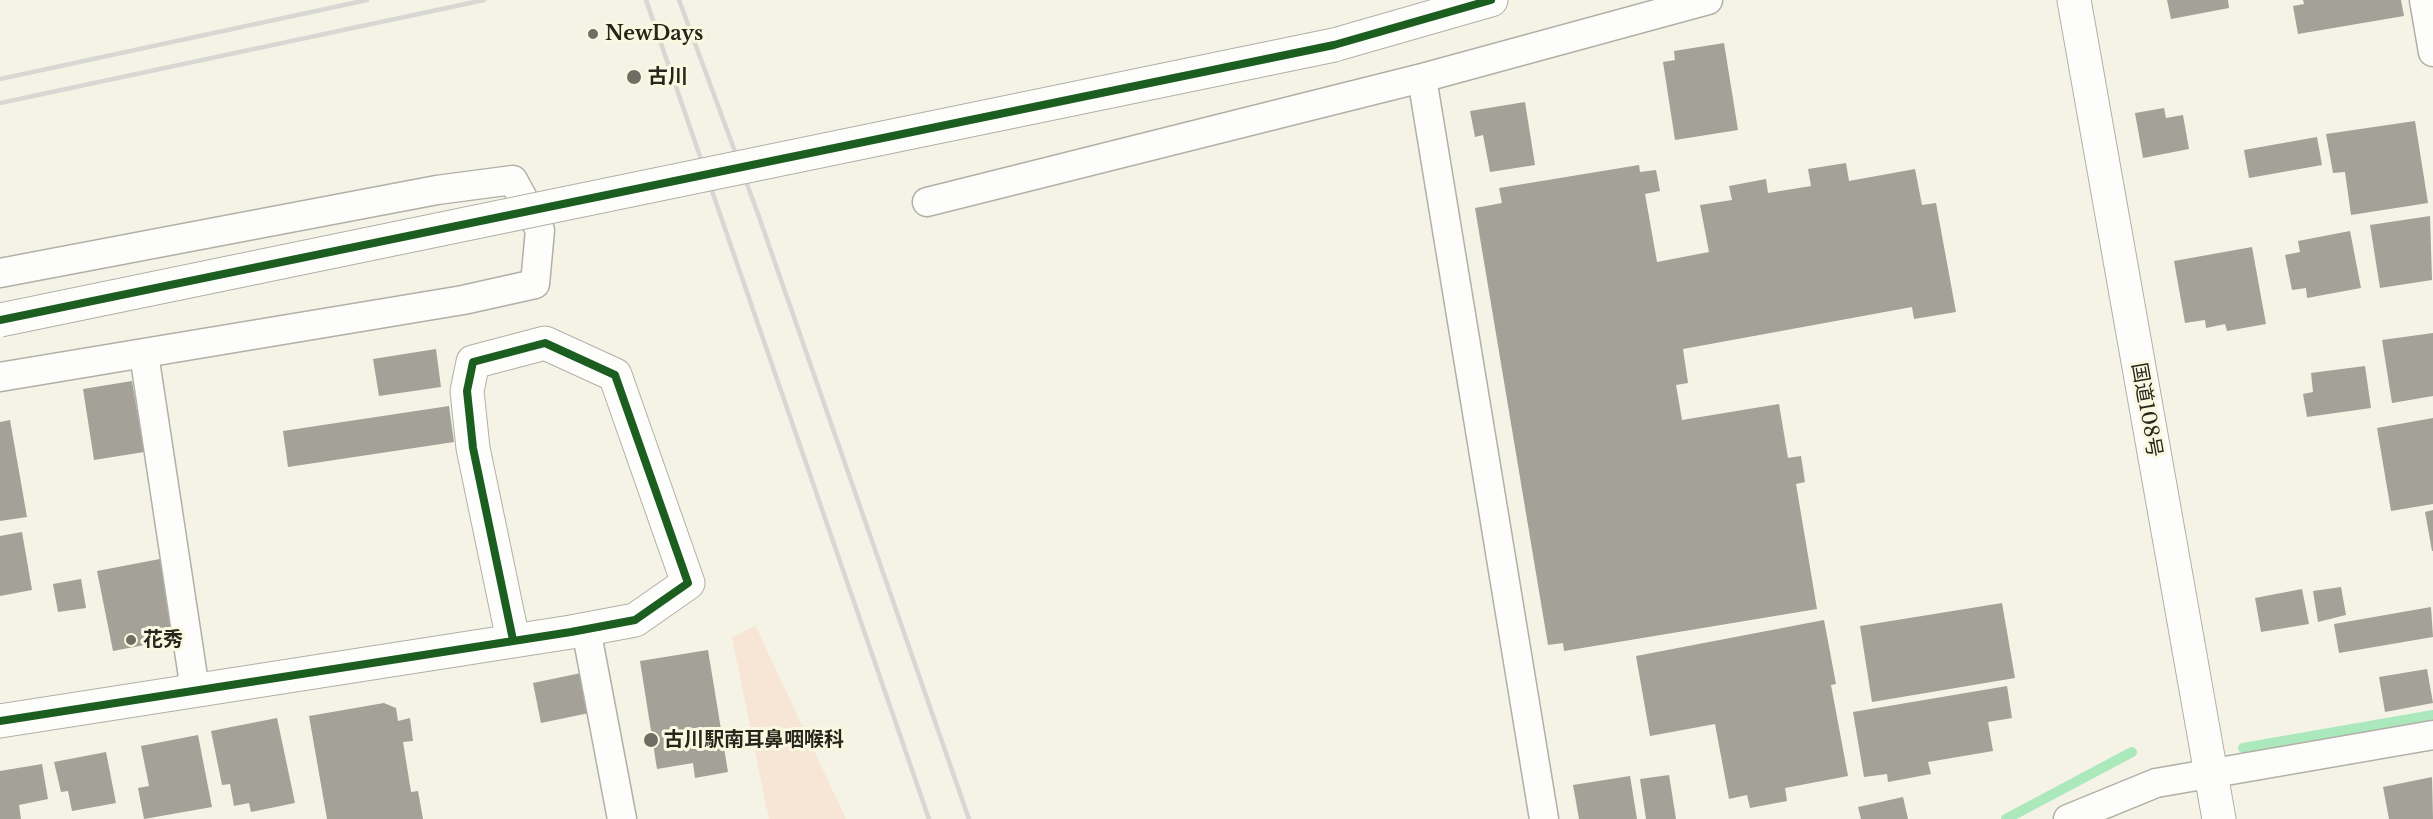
<!DOCTYPE html>
<html>
<head>
<meta charset="utf-8">
<style>
  body { margin:0 }
  canvas { display:block; background:#f4f3e6 }
</style>
</head>
<body>
<canvas width="2433" height="819"></canvas>
<script>
const ctx = document.querySelector('canvas').getContext('2d');
ctx.lineJoin = 'round';
function paint(path, color) { ctx.fillStyle = color; ctx.fill(path, 'evenodd'); }
const shape = rows => new Path2D(rows.map(r => 'M' + r).join(''));
function trace(path, color, width, dash) { ctx.strokeStyle = color; ctx.lineWidth = width; ctx.lineCap = dash ? 'butt' : 'round'; ctx.setLineDash(dash || []); ctx.stroke(path); }
function label(font, color, halo, rows, align = 'center') {
  ctx.font = font + ' "Libre Baskerville","Noto Sans JP",serif'; ctx.lineWidth = 6; ctx.setLineDash([]); ctx.textBaseline = 'middle'; ctx.strokeStyle = halo; ctx.fillStyle = color; for (const [text, x, y, turn = 0] of rows) {
    ctx.save(); ctx.translate(x, y); ctx.rotate((+turn || 0) * Math.PI / 180); ctx.textAlign = isNaN(turn) ? turn : align; if (halo) ctx.strokeText(text, 0, 0); ctx.fillText(text, 0, 0); ctx.restore();
  }
}
const green = shape([
  [755,625,846,819,769,819,732,638]
]);
const stream = shape([
  [2243,748,2433,715],
  [2006,819,2132,752]
]);
const building = shape([
  [2167,0,2228,0,2229,8,2171,19],
  [2303,0,2401,0,2404,16,2298,34,2293,6,2304,4],
  [1724,43,1738,130,1675,140,1663,62,1675,60,1674,51],
  [1525,102,1535,165,1490,172,1483,135,1475,137,1470,111],
  [2164,108,2166,118,2183,115,2189,149,2143,158,2135,113],
  [2415,121,2428,203,2351,215,2345,172,2333,173,2326,134],
  [2317,137,2322,165,2249,178,2244,150],
  [1846,163,1849,181,1915,169,1922,205,1936,203,1956,312,1914,319,1912,307,1683,349,1688,383,1676,385,1682,420,1779,404,1788,458,1801,456,1805,482,1796,484,1817,609,1564,651,1563,643,1548,645,1475,208,1502,203,1499,188,1639,165,1640,172,1656,170,1660,191,1645,194,1657,262,1709,252,1700,205,1732,200,1729,186,1766,179,1768,193,1811,186,1808,169],
  [2430,216,2432,280,2380,288,2370,225],
  [2350,231,2361,288,2307,298,2306,288,2292,290,2285,255,2300,252,2298,241],
  [2252,247,2266,324,2227,331,2225,324,2206,328,2205,320,2185,323,2174,261],
  [2433,333,2433,396,2392,403,2382,340],
  [436,349,441,387,379,396,373,359],
  [2365,366,2371,408,2307,417,2303,394,2313,392,2311,373],
  [132,381,144,452,94,460,83,389],
  [449,406,454,442,288,467,283,431],
  [2433,418,2433,504,2391,511,2377,428],
  [10,420,27,517,0,521,0,422],
  [2433,510,2433,551,2432,551,2425,512],
  [22,532,32,590,0,596,0,536],
  [165,558,181,638,113,651,97,571],
  [81,579,86,608,58,612,53,584],
  [2341,587,2346,615,2318,622,2313,591],
  [2302,589,2309,624,2261,632,2255,598],
  [2002,603,2015,678,1872,702,1860,626],
  [2431,607,2433,637,2339,653,2334,624],
  [1824,620,1836,684,1831,685,1848,776,1785,788,1787,801,1750,808,1747,795,1729,799,1715,724,1650,736,1636,656],
  [708,650,728,772,695,778,693,763,657,769,640,661],
  [2427,669,2433,703,2385,712,2379,677],
  [581,673,589,713,541,723,533,683],
  [2007,686,2012,718,1988,722,1993,751,1928,762,1931,774,1888,782,1887,774,1864,777,1853,712],
  [384,703,396,708,398,721,410,718,413,741,403,742,411,792,418,791,423,819,327,819,309,716],
  [277,718,295,803,251,812,249,803,234,806,230,784,222,785,211,731],
  [198,735,212,807,144,819,138,788,149,786,141,746],
  [106,752,116,803,72,811,68,791,61,792,54,762],
  [42,764,48,799,19,805,21,819,0,819,0,771],
  [1669,775,1676,819,1646,819,1640,779],
  [1630,776,1637,819,1579,819,1573,785],
  [2432,777,2433,819,2389,819,2383,787],
  [1903,797,1908,819,1861,819,1858,807]
]);
const street = shape([
  [2424,0,2433,52],
  [1422,78,1544,819],
  [927,202,1422,78,1708,0],
  [0,273,437,190,513,180,540,230,535,284,463,300,0,377],
  [144,354,195,690],
  [586,629,622,819],
  [2068,819,2156,783,2433,735]
]);
const secondary = shape([
  [1334,45,1491,0],
  [0,721,571,632,635,620,688,583,615,375,545,343,473,362,467,391,473,448,513,640]
]);
const highway = shape([
  [2074,0,2219,819]
]);
const rail = shape([
  [646,0,929,819],
  [679,0,758,214,969,819],
  [0,79,367,0],
  [0,103,484,0]
]);
const secondaryBridge = shape([
  [0,320,1334,45]
]);
const cycleway = shape([
  [0,320,1334,45,1491,0],
  [0,721,571,632,635,620,688,583,615,375,545,343,473,362,467,391,473,448,513,640]
]);
const markers = [
  [593,34,6,"#6f6e63"],
  [634,77,8,"#6f6e63"],
  [131,640,6,"#6f6e63"],
  [651,740,8,"#6f6e63"]
];
const poiNames = [
  ["NewDays",605,34],
  ["古川",648,77],
  ["花秀",143,640],
  ["古川駅南耳鼻咽喉科",664,740]
];
const streetNames = [
  ["国道108号",2146,410,80]
];
paint(green, '#f7e5d6');
trace(stream, '#abe9bd', 10);
paint(building, '#a4a198');
trace(street, '#b1b0a6', 31);
trace(secondary, '#b1b0a6', 35);
trace(highway, '#b1b0a6', 35);
trace(street, '#fdfdfb', 28);
trace(secondary, '#fdfdfb', 33);
trace(highway, '#fdfdfb', 33);
trace(rail, '#d7d7d3', 4.5);
trace(secondaryBridge, '#b1b0a6', 35, []);
trace(secondaryBridge, '#fdfdfb', 33);
trace(cycleway, '#1b5e20', 8);
for (const [x, y, r, color] of markers) { const dot = new Path2D(); dot.arc(x, y, r, 0, 2 * Math.PI); ctx.fillStyle = color; ctx.fill(dot); trace(dot, '#faf8e0', 2); }
label('bold 20px', '#27261d', '#faf8e0', poiNames, 'left');
label('20px', '#27261d', '#faf8e0', streetNames);
</script>
</body>
</html>
